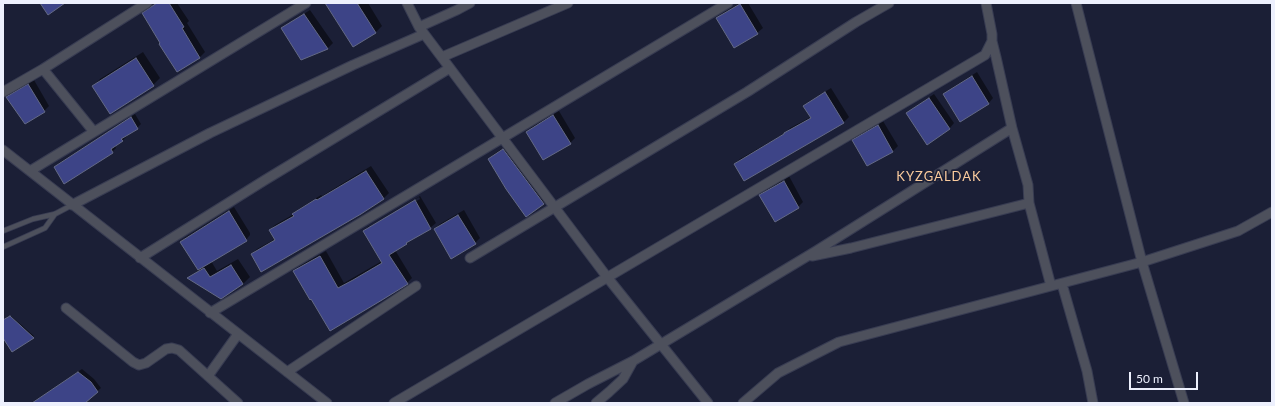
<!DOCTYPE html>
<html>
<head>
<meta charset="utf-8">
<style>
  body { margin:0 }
  #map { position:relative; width:1275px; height:406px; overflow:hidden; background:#1b1f36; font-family:Lato,sans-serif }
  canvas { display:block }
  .frame { position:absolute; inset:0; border:4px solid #edf0fd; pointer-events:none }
  .scale { position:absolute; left:1129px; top:372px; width:69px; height:18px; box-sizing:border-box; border:2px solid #edf0fd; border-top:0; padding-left:5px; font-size:12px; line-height:14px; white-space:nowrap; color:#edf0fd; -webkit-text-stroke:3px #1b1f36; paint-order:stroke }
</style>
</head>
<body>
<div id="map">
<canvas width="1275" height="406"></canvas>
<div class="frame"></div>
<div class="scale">50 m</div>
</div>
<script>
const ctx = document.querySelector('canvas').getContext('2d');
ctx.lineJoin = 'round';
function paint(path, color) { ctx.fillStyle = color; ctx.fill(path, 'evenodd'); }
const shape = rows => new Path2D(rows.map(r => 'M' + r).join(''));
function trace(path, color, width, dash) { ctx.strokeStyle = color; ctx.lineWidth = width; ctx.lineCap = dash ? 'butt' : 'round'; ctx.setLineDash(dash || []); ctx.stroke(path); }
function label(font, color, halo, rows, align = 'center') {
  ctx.font = font + ' Lato,sans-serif'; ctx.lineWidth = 3.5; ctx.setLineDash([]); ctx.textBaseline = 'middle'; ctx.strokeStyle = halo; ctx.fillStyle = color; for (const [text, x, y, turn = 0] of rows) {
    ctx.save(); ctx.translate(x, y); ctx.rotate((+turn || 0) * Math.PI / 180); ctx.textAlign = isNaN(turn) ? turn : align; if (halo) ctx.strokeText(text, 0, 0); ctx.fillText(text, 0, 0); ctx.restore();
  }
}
const shadow = shape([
  [156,3,177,3,189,21,187,23,205,52,200,57,177,71,143,14],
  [330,3,368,3,382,26,375,33],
  [740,3,748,3,763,28,757,33,735,46,718,18,723,13],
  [310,10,333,43,328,48,302,59,283,29,288,24],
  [143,52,160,78,153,85,115,109,94,86,100,79],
  [977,72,993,98,988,104,944,94,950,89],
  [34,80,49,106,44,111,7,97,12,92],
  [831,88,849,117,844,122,744,180,735,164,740,159,787,132,790,128,811,117,804,107,810,101],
  [934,94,954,123,949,129,907,114,912,109],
  [559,111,575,138,570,143,527,132,532,127],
  [135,114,141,124,137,128,126,135,127,136,123,140,119,134,115,145,116,148,112,152,55,167,59,163],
  [883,121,898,146,893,151,867,165,853,140,858,135],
  [509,144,549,198,544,203,526,215,489,159,494,154],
  [371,166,389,193,384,198,252,254,257,249,275,239,270,230,275,225,294,214,299,209,321,195,322,196],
  [789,176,803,202,798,207,761,195,766,190],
  [420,196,436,223,430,228,410,240,406,244,395,250,412,278,407,283,330,329,294,271,300,266,326,251,344,283,382,261,364,231,369,226,369,228,420,199,419,197,369,226],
  [234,207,250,233,250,235,245,241,211,261,217,271,238,259,250,277,243,284,221,298,189,278,199,270,181,242,186,237],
  [464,210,480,238,475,243,435,229,440,224],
  [11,316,34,336,13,351,3,337,3,321],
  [82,369,94,379,101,388,83,403,31,403]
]);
const building = shape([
  [40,3,65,3,48,15,40,3],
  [157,3,169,3,184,27,182,28,200,58,177,72,159,44,160,43,142,13,157,3],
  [325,3,357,3,376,33,353,47,325,3],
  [740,4,758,34,734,48,716,18,740,4],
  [304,14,328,49,301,60,281,28,304,14],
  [136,58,154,86,110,114,92,86,136,58],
  [972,76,989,104,960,122,943,94,972,76],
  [28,84,45,112,25,124,6,97,28,84],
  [825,92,844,123,744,181,734,164,784,134,784,133,811,118,803,106,825,92],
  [929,98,950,129,927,145,906,113,929,98],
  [553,115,571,144,543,160,526,132,553,115],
  [131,117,138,129,121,139,123,141,111,149,113,153,64,184,54,167,131,117],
  [878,125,893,152,867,166,852,140,878,125],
  [503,149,544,204,526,217,506,189,488,159,503,149],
  [366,171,384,199,361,214,261,272,251,254,275,240,269,230,294,216,292,214,316,199,317,200,366,171],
  [784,181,799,208,775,222,759,195,784,181],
  [415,200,431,229,406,243,407,244,389,255,408,284,382,300,330,331,311,299,310,300,293,271,320,256,338,288,353,280,382,263,363,231,415,200],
  [229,211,247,241,198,270,180,242,229,211],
  [458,215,476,244,451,259,434,229,458,215],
  [231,265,243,284,221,299,187,278,204,268,210,277,231,265],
  [10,316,34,338,12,352,3,338,3,320,10,316],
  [78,372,91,382,98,392,85,403,32,403,78,372]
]);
const service = shape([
  [3,231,33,219,55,214,72,205],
  [3,247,45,228,55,214]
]);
const minor = shape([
  [407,3,419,27,607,277,708,403],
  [1076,3,1142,262,1184,403],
  [419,27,457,10,470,3],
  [992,41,996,57,1012,128,1028,185,1029,203],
  [442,57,568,3],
  [43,69,147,3],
  [3,92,43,69,94,132,306,3],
  [3,150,327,403],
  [30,171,94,132],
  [72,205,210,133,353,65,424,34],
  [812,256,851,248,1029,203,1051,286],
  [140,258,265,180,450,68],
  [470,258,747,92,856,22,889,3],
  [1062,284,1087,371,1093,403],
  [66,308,133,362,139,365,146,363,166,349,172,348,179,350,238,403],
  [210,313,728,3],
  [287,372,416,286],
  [208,376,238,334],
  [394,403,985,55,992,41,992,34,986,3],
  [555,403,588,384,633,361,816,251,1012,128],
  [596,403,609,392,623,379,633,361],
  [743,403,778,373,839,342,1142,262,1238,231,1272,212]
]);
const quarterNames = [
  ["KYZGALDAK",939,177]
];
paint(shadow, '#0007');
paint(building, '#3d4487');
trace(building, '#636985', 1);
trace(service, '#383c52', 6);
trace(minor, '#383c52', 11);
trace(service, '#4d505c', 4.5);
trace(minor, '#4d505c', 9);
ctx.letterSpacing = '1px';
label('13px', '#facb9d', '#1b1f36', quarterNames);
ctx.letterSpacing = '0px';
</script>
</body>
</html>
